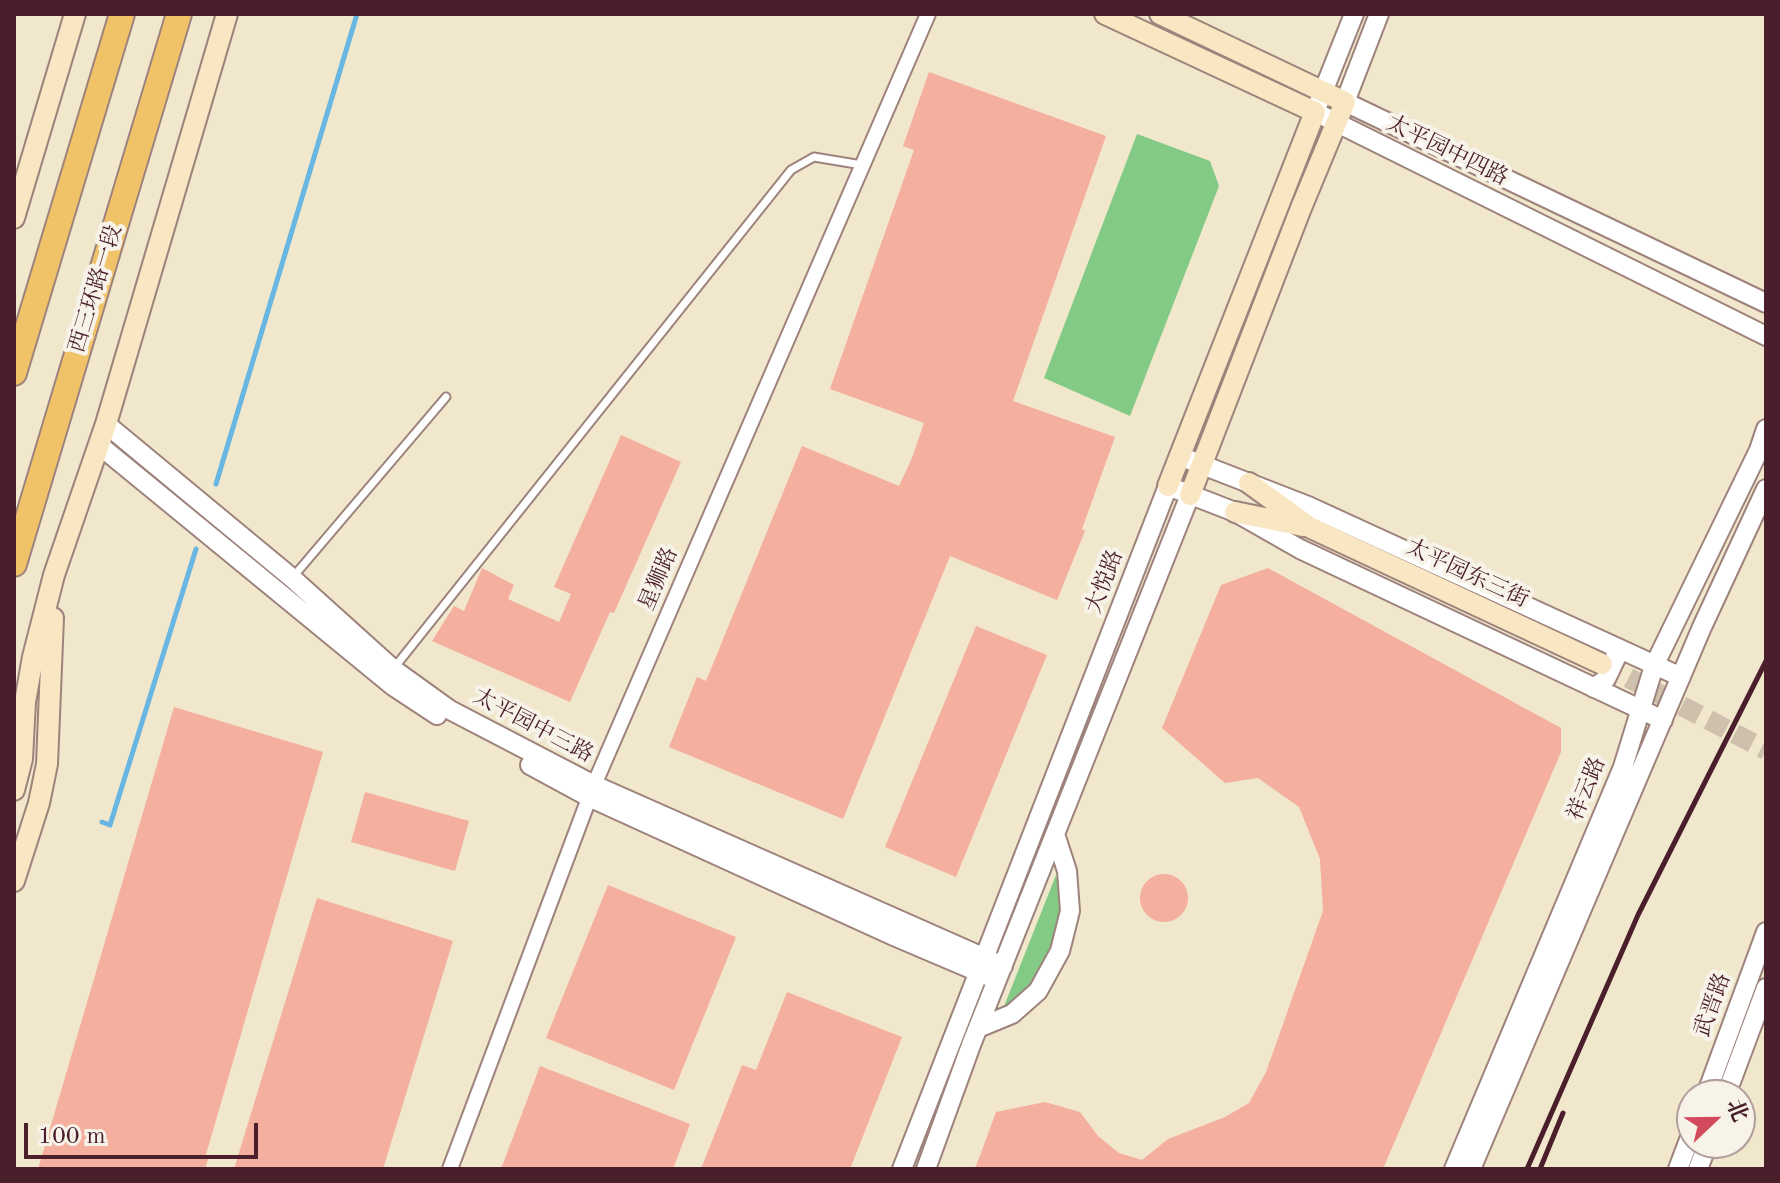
<!DOCTYPE html>
<html>
<head>
<meta charset="utf-8">
<style>
  body { margin:0 }
  #map { position:relative; width:1780px; height:1183px; overflow:hidden; background:#f0e7cd; font-family:"Old Standard TT","Noto Serif SC",serif }
  canvas { display:block }
  .frame { position:absolute; inset:0; border:16px solid #4a1f2b; pointer-events:none }
  .north { position:absolute; left:1676px; top:1079px; width:80px; height:80px; box-sizing:border-box; background:#f7f3e8; border:2px solid #b29e9c; border-radius:50%; rotate:68deg; font-size:22px; font-weight:700; line-height:32px; text-align:center; color:#4a1f2b }
  .north::after { content:''; display:block; margin:auto; width:28px; height:36px; background:#d1495b; clip-path:polygon(50% 0,100% 100%,50% 72%,0 100%) }
  .scale { position:absolute; left:24px; top:1123px; width:234px; height:36px; box-sizing:border-box; border:4px solid #4a1f2b; border-top:0; padding-left:10px; font-size:24px; line-height:28px; white-space:nowrap; color:#4a1f2b; -webkit-text-stroke:6px #f7f3e8; paint-order:stroke }
</style>
</head>
<body>
<div id="map">
<canvas width="1780" height="1183"></canvas>
<div class="frame"></div>
<div class="north">北</div>
<div class="scale">100 m</div>
</div>
<script>
const ctx = document.querySelector('canvas').getContext('2d');
ctx.lineJoin = 'round';
function paint(path, color) { ctx.fillStyle = color; ctx.fill(path, 'evenodd'); }
const shape = rows => new Path2D(rows.map(r => 'M' + r).join(''));
function trace(path, color, width, dash) { ctx.strokeStyle = color; ctx.lineWidth = width; ctx.lineCap = dash ? 'butt' : 'round'; ctx.setLineDash(dash || []); ctx.stroke(path); }
function label(font, color, halo, rows, align = 'center') {
  ctx.font = font + ' "Old Standard TT","Noto Serif SC",serif'; ctx.lineWidth = 8; ctx.setLineDash([]); ctx.textBaseline = 'middle'; ctx.strokeStyle = halo; ctx.fillStyle = color; for (const [text, x, y, turn = 0] of rows) {
    ctx.save(); ctx.translate(x, y); ctx.rotate((+turn || 0) * Math.PI / 180); ctx.textAlign = isNaN(turn) ? turn : align; if (halo) ctx.strokeText(text, 0, 0); ctx.fillText(text, 0, 0); ctx.restore();
  }
}
const green = shape([
  [1137,134,1210,161,1219,186,1130,416,1044,378],
  [1056,875,1060,893,1060,914,1053,945,1040,974,1021,999,1003,1009]
]);
const stream = shape([
  [216,484,357,14],
  [102,822,110,825,196,549]
]);
const building = shape([
  [929,72,1106,136,1013,401,1115,437,1082,529,1085,531,1057,600,950,556,843,819,669,747,697,677,706,681,802,446,899,486,912,458,924,423,830,389,914,150,903,146],
  [621,435,681,462,614,613,610,612,570,702,432,641,454,606,464,611,482,568,514,585,508,599,559,622,571,594,554,587],
  [1268,568,1561,728,1561,752,1383,1169,975,1169,996,1112,1045,1102,1080,1112,1098,1136,1119,1153,1142,1160,1168,1139,1225,1117,1249,1103,1266,1072,1323,911,1320,859,1299,807,1258,778,1225,783,1162,728,1221,585],
  [976,626,1047,655,956,877,885,847],
  [174,707,323,752,205,1158,208,1159,205,1169,38,1169],
  [365,792,469,821,455,871,351,842],
  '1140 898a24 24 0 1 1 48 0a24 24 0 1 1-48 0Z',
  [608,885,736,937,674,1090,546,1038],
  [317,898,453,941,383,1169,234,1169],
  [787,992,902,1037,850,1169,701,1169,742,1065,756,1070],
  [540,1066,690,1124,673,1169,501,1169]
]);
const secondaryTunnel = shape([
  [1602,664,1766,750]
]);
const service = shape([
  [293,577,446,397],
  [394,668,791,170,814,157,862,165]
]);
const minor = shape([
  [450,1169,594,785,928,14]
]);
const tertiary = shape([
  [1354,14,1315,112,1766,336],
  [1379,14,1345,102,1766,303],
  [106,424,292,578,393,669,450,710,594,785,1003,966],
  [99,445,393,686,437,715],
  [1182,457,1308,506,1681,677],
  [1594,688,1606,679,1616,658,1615,648],
  [530,765,589,797,896,937,997,980],
  [978,1028,1012,1014,1038,991,1060,951,1070,911,1067,871,1055,834],
  [1706,1095,1766,932],
  [1726,1095,1766,988],
  [902,1169,1168,486,1235,512,1300,549,1663,720],
  [926,1169,971,1045,1190,495],
  [1454,1169,1623,767,1654,666,1759,450,1766,429],
  [1471,1169,1702,627,1766,489],
  [1678,1169,1692,1132],
  [1698,1169,1708,1143]
]);
const secondary = shape([
  [1105,14,1315,112,1168,486],
  [1160,14,1345,102,1301,208,1190,495],
  [14,218,75,14],
  [1249,483,1311,528,1602,664],
  [1235,512,1303,526],
  [14,790,22,759,25,702,33,657,54,575,106,424,227,14],
  [14,881,39,803,47,764,53,618]
]);
const trunk = shape([
  [14,373,122,14],
  [14,564,179,14]
]);
const rail = shape([
  [1527,1169,1638,915,1766,661],
  [1540,1169,1563,1113]
]);
const streetNames = [
  ["太平园中四路",1447,151,26],
  ["西三环路一段",96,289,-73],
  ["太平园东三街",1467,574,25],
  ["星狮路",659,579,-67],
  ["大悦路",1105,582,-69],
  ["太平园中三路",533,726,28],
  ["祥云路",1587,789,-68],
  ["武晋路",1713,1005,-70]
];
paint(green, '#83ca85');
trace(stream, '#6ab6e3', 5);
paint(building, '#f4af9e');
trace(secondaryTunnel, '#cfbfad', 20, [20, 10]);
trace(service, '#9d837c', 11);
trace(minor, '#9d837c', 18);
trace(tertiary, '#9d837c', 22);
trace(secondary, '#9d837c', 24);
trace(trunk, '#9d837c', 28);
trace(service, '#fff', 7);
trace(minor, '#fff', 14);
trace(tertiary, '#fff', 18);
trace(secondary, '#f9e7c3', 20);
trace(trunk, '#f1c369', 24);
trace(rail, '#4a1f2b', 5);
label('22px', '#4a1f2b', '#f7f3e8', streetNames);
</script>
</body>
</html>
